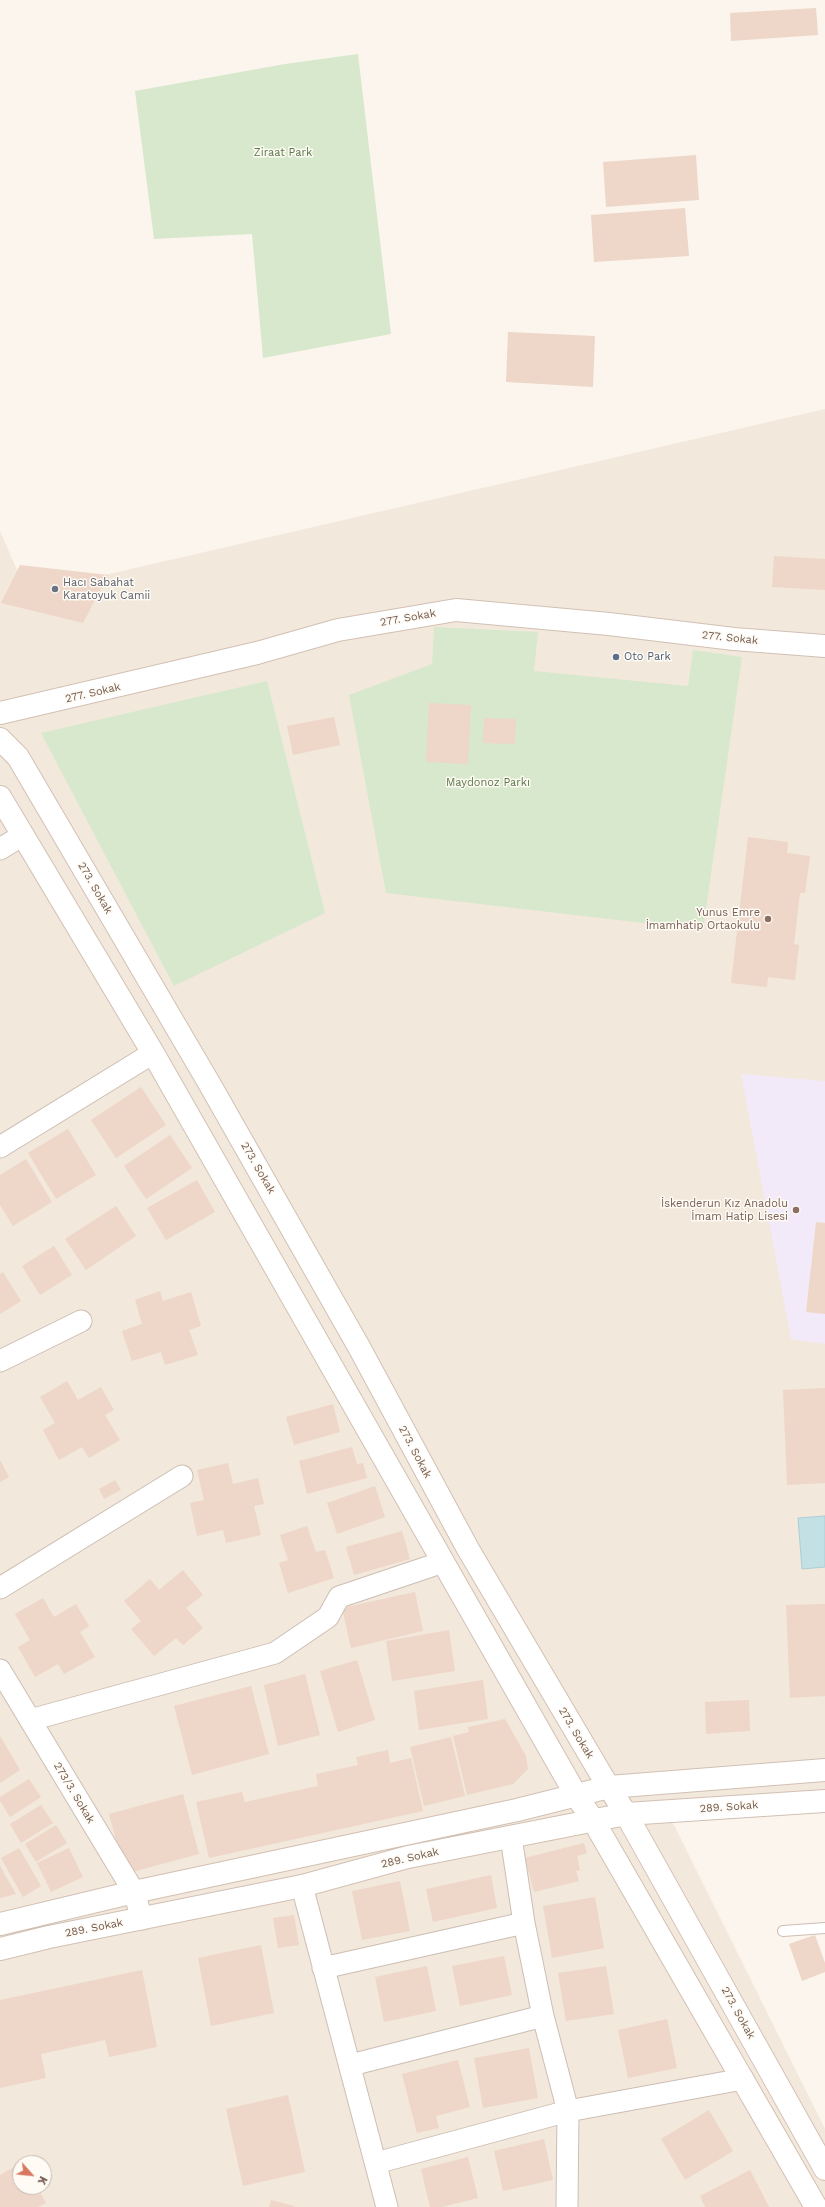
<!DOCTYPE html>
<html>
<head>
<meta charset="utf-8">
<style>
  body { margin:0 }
  #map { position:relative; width:825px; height:2207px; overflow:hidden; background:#fbf5ed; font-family:"Work Sans",sans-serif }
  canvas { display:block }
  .north { position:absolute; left:12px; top:2155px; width:40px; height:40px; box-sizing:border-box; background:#fefaf4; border:1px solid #c7bbb3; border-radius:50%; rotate:117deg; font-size:11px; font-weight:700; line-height:16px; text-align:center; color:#755d51 }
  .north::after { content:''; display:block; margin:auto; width:14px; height:18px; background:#d87760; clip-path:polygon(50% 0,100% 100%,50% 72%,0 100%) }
</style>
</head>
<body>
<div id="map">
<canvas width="825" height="2207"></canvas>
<div class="north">K</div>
</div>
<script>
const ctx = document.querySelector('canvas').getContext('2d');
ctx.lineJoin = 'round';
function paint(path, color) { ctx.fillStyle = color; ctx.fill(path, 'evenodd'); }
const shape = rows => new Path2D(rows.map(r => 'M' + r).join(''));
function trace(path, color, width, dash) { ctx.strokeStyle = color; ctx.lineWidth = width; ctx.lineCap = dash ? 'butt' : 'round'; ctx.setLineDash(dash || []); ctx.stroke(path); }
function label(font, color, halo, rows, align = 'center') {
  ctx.font = font + ' "Work Sans",sans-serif'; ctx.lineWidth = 3; ctx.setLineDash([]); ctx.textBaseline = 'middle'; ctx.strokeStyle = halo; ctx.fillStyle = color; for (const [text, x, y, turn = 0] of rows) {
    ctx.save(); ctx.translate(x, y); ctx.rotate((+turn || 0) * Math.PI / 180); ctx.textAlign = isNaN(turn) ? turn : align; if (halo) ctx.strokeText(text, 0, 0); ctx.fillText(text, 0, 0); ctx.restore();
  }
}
const residential = shape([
  [825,409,825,1800,667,1811,825,2129,825,2207,0,2207,0,531,27,593],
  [20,2163,44,2163,44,2187,20,2187]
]);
const education = shape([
  [741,1074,825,1081,825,1344,791,1339]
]);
const green = shape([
  [358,54,391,334,263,358,252,234,154,239,135,91,285,64],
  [434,627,538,632,534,671,688,686,693,650,742,657,703,930,386,893,349,695,432,664],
  [267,681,325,913,174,986,41,733]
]);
const water = shape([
  [825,1516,825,1567,802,1569,798,1518,825,1516]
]);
const building = shape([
  [816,8,818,35,731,41,730,13],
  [696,155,699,200,606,207,603,162],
  [685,208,689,256,594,262,591,215],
  [508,332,595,336,593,387,506,382],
  [774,556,825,559,825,590,772,587],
  [20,565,108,575,83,623,1,603],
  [429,703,471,705,468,764,426,762],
  [334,717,340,745,293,755,287,726],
  [484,718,516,719,515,744,483,743],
  [748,837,788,842,787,853,810,856,805,893,800,893,794,944,799,945,795,980,768,977,767,987,731,983],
  [141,1087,166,1125,116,1158,91,1120],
  [68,1129,96,1175,56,1199,28,1153],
  [170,1135,192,1168,146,1199,124,1166],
  [26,1159,52,1202,13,1226,0,1205,0,1175],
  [197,1180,215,1212,166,1240,147,1208],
  [116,1206,136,1236,86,1270,65,1239],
  [816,1222,825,1223,825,1314,806,1312],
  [54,1246,72,1275,40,1295,22,1266],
  [3,1272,21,1301,0,1314,0,1274],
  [160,1291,163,1301,191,1292,201,1326,189,1330,198,1355,165,1365,161,1352,132,1361,122,1331,142,1324,135,1300],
  [67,1381,78,1400,101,1387,114,1410,105,1415,120,1440,89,1458,82,1447,59,1460,43,1430,55,1423,40,1397],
  [825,1388,825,1483,787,1485,783,1390],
  [333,1404,340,1432,294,1445,286,1417],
  [352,1447,357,1464,363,1463,367,1478,307,1494,299,1461],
  [0,1460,9,1477,0,1482],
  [228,1463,233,1484,258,1478,264,1504,254,1506,261,1535,226,1543,223,1530,197,1536,190,1503,204,1500,197,1470],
  [115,1480,121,1490,104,1499,99,1489],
  [375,1486,385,1517,337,1534,327,1503],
  [307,1526,316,1552,325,1550,334,1578,288,1593,279,1563,288,1560,280,1535],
  [402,1531,410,1559,354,1575,346,1547],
  [183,1570,203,1595,186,1608,203,1628,183,1645,176,1638,154,1656,131,1629,141,1621,124,1601,150,1579,159,1590],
  [415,1592,423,1631,351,1648,342,1608],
  [43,1598,54,1617,76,1604,89,1626,80,1632,95,1657,64,1674,58,1664,35,1677,18,1647,30,1640,15,1614],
  [825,1604,825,1696,790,1698,786,1605],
  [449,1630,455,1671,392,1681,386,1641],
  [357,1660,375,1720,338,1732,320,1671],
  [305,1674,320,1735,278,1746,264,1685],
  [483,1680,488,1719,419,1730,414,1691],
  [251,1686,269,1754,192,1775,174,1706],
  [749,1700,750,1731,706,1734,705,1702],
  [505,1719,526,1756,528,1769,513,1784,467,1795,453,1736,469,1732,468,1727],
  [0,1736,20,1770,0,1783],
  [451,1737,465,1796,424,1806,410,1747],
  [388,1750,390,1763,411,1758,423,1811,209,1858,196,1802,242,1792,245,1802,318,1786,316,1774,358,1765,356,1757],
  [29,1779,41,1797,10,1817,0,1801,0,1797],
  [183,1794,199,1854,125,1874,109,1814],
  [41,1805,53,1823,21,1843,10,1824],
  [56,1825,67,1843,36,1862,25,1844],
  [584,1843,587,1853,577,1856,580,1870,576,1871,579,1881,534,1892,525,1858],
  [19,1848,41,1886,23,1897,1,1858],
  [69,1848,83,1877,51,1892,37,1863],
  [0,1866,16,1894,0,1898],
  [491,1875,497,1908,433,1922,426,1889],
  [400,1881,410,1931,362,1940,352,1891],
  [595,1897,604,1948,552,1958,543,1906],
  [294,1915,299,1945,278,1948,273,1918],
  [815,1935,825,1963,825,1972,802,1981,789,1944],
  [261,1945,274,2013,211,2026,198,1958],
  [504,1956,512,1995,460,2006,452,1966],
  [427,1966,436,2011,384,2022,375,1977],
  [606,1966,614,2014,566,2021,558,1973],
  [142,1970,157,2047,109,2057,105,2040,41,2054,46,2078,0,2088,0,2000],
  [667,2019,677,2068,628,2078,618,2030],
  [529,2048,538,2098,483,2108,474,2058],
  [458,2060,470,2107,436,2116,439,2128,417,2133,402,2074],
  [288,2095,305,2172,243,2186,226,2109],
  [709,2110,733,2151,685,2180,661,2139],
  [544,2139,553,2180,503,2191,494,2151],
  [468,2157,478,2198,442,2207,430,2207,421,2169],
  [20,2164,20,2187,37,2187,46,2203,38,2207,0,2207,0,2175],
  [750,2170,769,2207,705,2207,700,2196],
  [271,2200,294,2206,294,2207,269,2207]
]);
const lane = shape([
  [783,1931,825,1928]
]);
const street = shape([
  [0,849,23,835],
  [0,1147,153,1053],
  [0,1361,81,1321],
  [0,1588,182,1476],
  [0,1670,134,1892,142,1919],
  [30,1720,275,1653,328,1617,339,1597,443,1562],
  [511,1837,524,1923,543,2016,568,2111,567,2207],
  [302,1886,387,2207],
  [323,1968,524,1923],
  [351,2065,543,2016],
  [376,2163,568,2111,743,2079]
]);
const secondary = shape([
  [0,713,257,653,338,630,456,610,609,624,734,639,825,646],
  [0,739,18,757,209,1083,359,1347,468,1549,602,1776,626,1814,825,2169],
  [0,797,153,1053,576,1795,593,1820,816,2207],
  [0,1924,134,1892,517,1810,609,1787,825,1770],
  [0,1949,49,1937,302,1886,408,1857,626,1814,825,1801]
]);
const markers = [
  [55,589,4,"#6b7280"],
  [616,657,4,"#5c6f8a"],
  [768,919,4,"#8d6e63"],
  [796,1210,4,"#8d6e63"]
];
const parkNames = [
  ["Ziraat Park",283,153],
  ["Maydonoz Parkı",488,783]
];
const worshipNames = [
  ["Hacı Sabahat",63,583],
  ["Karatoyuk Camii",63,596]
];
const streetNames = [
  ["277. Sokak",408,618,-10],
  ["277. Sokak",730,638,6],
  ["277. Sokak",93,693,-13],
  ["273. Sokak",95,888,60],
  ["273. Sokak",258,1168,60],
  ["273. Sokak",415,1452,62],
  ["273. Sokak",576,1733,59],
  ["273/3. Sokak",74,1793,59],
  ["289. Sokak",729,1807,-4],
  ["289. Sokak",410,1858,-13],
  ["289. Sokak",94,1928,-11],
  ["273. Sokak",738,2013,61]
];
const serviceNames = [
  ["Oto Park",624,657]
];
const educationNames = [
  ["Yunus Emre",760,913],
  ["İmamhatip Ortaokulu",760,926],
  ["İskenderun Kız Anadolu",788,1204],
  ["İmam Hatip Lisesi",788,1217]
];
paint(residential, '#f2e8dc');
paint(education, '#f2eaf8');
paint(green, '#d8e8cc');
paint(water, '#c3e0e4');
trace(water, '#aacfd5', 1);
paint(building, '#eed6c8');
trace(lane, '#cdbeb3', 12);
trace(street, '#cdbeb3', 23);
trace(secondary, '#d2c0b3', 24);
trace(lane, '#fff', 10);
trace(street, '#fff', 21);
trace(secondary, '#fff', 22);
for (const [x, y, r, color] of markers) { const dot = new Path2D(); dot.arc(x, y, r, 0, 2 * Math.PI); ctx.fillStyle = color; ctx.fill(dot); trace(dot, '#fefaf4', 1.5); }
label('11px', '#5a794a', '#fefaf4', parkNames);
label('11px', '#5b616d', '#fefaf4', worshipNames, 'left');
label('11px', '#755d51', '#fefaf4', streetNames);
label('11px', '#4e5e75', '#fefaf4', serviceNames, 'left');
label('11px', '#785e54', '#fefaf4', educationNames, 'right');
</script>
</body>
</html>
